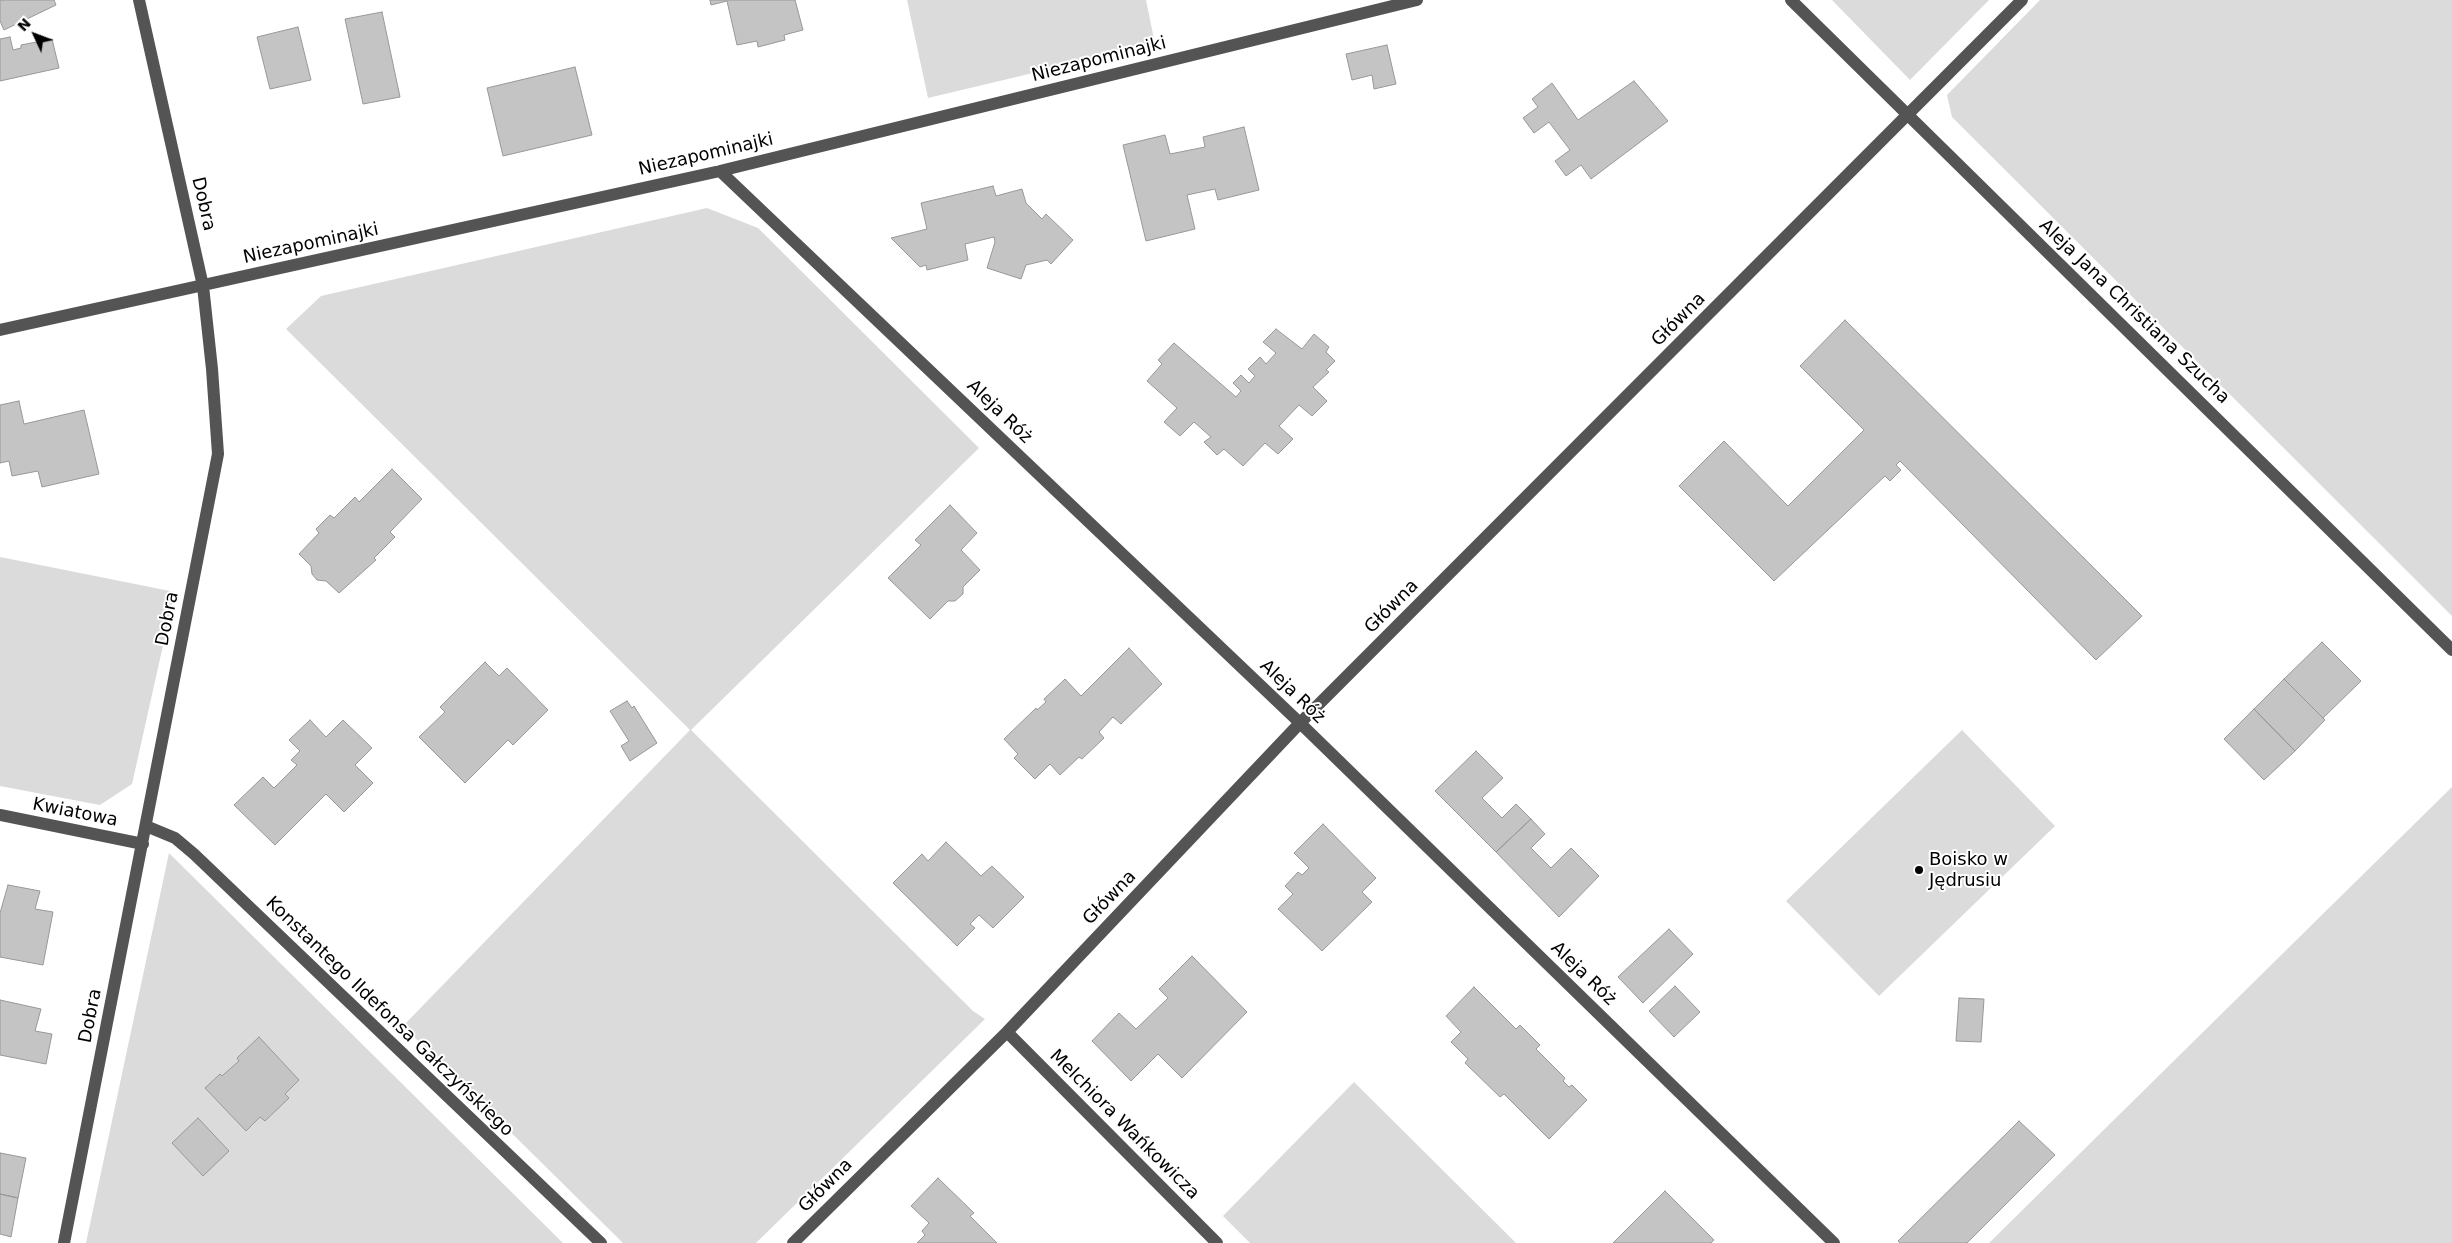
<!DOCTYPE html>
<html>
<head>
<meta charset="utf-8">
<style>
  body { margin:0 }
  #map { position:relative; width:2452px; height:1243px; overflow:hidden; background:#fff; font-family:"DejaVu Sans",sans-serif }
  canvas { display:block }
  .north { position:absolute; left:10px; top:10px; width:50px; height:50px; -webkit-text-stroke:4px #fff; paint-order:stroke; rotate:313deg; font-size:14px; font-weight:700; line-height:20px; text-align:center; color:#000 }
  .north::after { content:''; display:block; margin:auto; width:18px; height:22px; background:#000; clip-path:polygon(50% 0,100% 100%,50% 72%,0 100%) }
</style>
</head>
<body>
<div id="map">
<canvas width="2452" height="1243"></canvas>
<div class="north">N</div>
</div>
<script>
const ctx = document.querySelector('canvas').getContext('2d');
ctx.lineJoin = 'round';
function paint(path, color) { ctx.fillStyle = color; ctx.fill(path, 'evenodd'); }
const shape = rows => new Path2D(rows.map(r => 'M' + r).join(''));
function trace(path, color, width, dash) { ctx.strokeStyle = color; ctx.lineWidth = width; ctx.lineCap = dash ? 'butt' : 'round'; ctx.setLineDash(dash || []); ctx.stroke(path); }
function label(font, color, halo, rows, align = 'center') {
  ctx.font = font + ' "DejaVu Sans",sans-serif'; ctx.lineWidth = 4; ctx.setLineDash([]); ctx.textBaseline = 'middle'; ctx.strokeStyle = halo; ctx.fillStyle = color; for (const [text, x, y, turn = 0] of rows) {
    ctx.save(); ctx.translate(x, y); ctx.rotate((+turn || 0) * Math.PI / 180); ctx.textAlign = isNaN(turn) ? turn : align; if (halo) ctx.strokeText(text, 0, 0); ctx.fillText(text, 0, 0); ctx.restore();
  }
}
const green = shape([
  [907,0,1146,0,1155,44,928,98],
  [1832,0,1989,0,1910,80],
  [2040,0,2452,0,2452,616,1952,117,1947,95],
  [707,208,758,228,979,448,691,730,973,1011,985,1019,756,1243,623,1243,403,1026,690,730,286,329,321,296],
  [0,557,175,592,132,784,100,805,0,786],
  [1962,730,2055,826,1879,996,1786,901],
  [2452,787,2452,1243,1989,1243,2335,902],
  [169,853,563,1243,86,1243],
  [1354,1082,1516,1243,1250,1243,1223,1216]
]);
const building = shape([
  [2,0,54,0,56,5,4,30,0,21,0,1,2,0],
  [710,0,795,0,803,30,784,35,785,40,758,47,757,41,737,45,727,1,711,5,710,0],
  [382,12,400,97,363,104,345,19,382,12],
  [298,27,311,80,270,89,257,37,298,27],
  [10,37,13,50,21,48,21,45,52,39,59,68,0,81,0,39,10,37],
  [1387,45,1396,84,1374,89,1372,75,1352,80,1346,54,1387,45],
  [575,67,592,135,503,156,487,88,575,67],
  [1634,81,1668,121,1591,179,1581,165,1566,176,1555,161,1570,150,1549,122,1534,133,1523,118,1538,107,1532,99,1552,83,1578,120,1634,81],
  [1244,127,1259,190,1218,200,1215,189,1187,195,1195,229,1146,241,1123,145,1165,135,1170,154,1205,147,1203,137,1244,127],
  [993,186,996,196,1022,189,1026,203,1042,219,1046,214,1073,240,1051,264,1047,260,1026,265,1021,279,987,268,995,242,994,237,965,244,968,260,927,270,926,265,920,267,891,238,927,229,921,203,993,186],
  [1845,320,2142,616,2096,660,1900,461,1896,465,1901,470,1890,481,1885,476,1774,581,1679,486,1724,441,1788,506,1864,430,1800,366,1845,320],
  [1276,329,1302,349,1314,334,1329,347,1326,352,1335,361,1326,370,1329,372,1313,387,1327,401,1312,416,1299,405,1279,426,1293,439,1278,454,1265,443,1243,466,1224,449,1217,455,1204,442,1211,437,1194,422,1180,436,1164,422,1177,408,1147,381,1162,364,1158,360,1174,343,1236,397,1241,391,1233,383,1241,375,1249,383,1255,376,1248,369,1260,357,1266,364,1276,353,1263,342,1276,329],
  [19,401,24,424,84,410,99,474,42,487,38,471,12,476,9,461,0,463,0,405,19,401],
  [392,469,422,499,390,532,395,537,374,558,376,560,339,593,326,581,317,580,312,574,311,566,299,554,319,533,316,529,330,515,334,518,355,497,359,502,392,469],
  [950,505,977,533,961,550,980,570,963,587,963,594,955,601,948,601,930,619,888,578,921,545,915,540,950,505],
  [2322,642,2361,681,2323,718,2284,679,2322,642],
  [1129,648,1162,684,1121,724,1113,717,1099,732,1104,738,1082,759,1079,757,1060,775,1050,764,1035,779,1014,758,1018,754,1004,739,1036,708,1037,710,1046,702,1044,699,1065,679,1081,696,1129,648],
  [485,662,499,676,507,668,548,710,513,745,508,740,465,783,419,737,445,712,440,707,485,662],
  [2284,679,2325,720,2295,751,2254,709,2284,679],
  [627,701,632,708,634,706,657,743,630,761,621,746,629,741,610,711,627,701],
  [2254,709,2295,751,2264,780,2224,739,2254,709],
  [310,720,326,737,343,720,372,748,355,765,373,783,344,812,326,794,275,845,234,805,263,777,274,788,297,765,291,760,300,751,289,740,310,720],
  [1476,751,1503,778,1482,798,1502,818,1516,804,1531,819,1496,852,1435,791,1476,751],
  [1531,819,1545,834,1531,848,1551,868,1571,848,1599,876,1559,917,1496,852,1531,819],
  [1323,824,1376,878,1362,892,1372,902,1322,951,1278,909,1293,894,1285,886,1298,872,1302,875,1309,868,1294,853,1323,824],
  [946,842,981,876,992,866,1024,897,993,928,979,915,970,924,975,928,957,946,893,883,922,854,928,861,946,842],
  [8,885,40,891,35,909,53,912,43,965,0,957,0,913,8,885],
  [1669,929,1693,954,1643,1003,1618,977,1669,929],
  [1192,956,1247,1012,1182,1078,1158,1054,1131,1081,1092,1041,1119,1013,1136,1029,1168,998,1159,989,1192,956],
  [1675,986,1700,1012,1674,1037,1649,1011,1675,986],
  [1474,987,1516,1029,1520,1025,1540,1045,1536,1049,1565,1078,1563,1081,1569,1087,1572,1085,1587,1100,1549,1139,1504,1094,1500,1097,1465,1063,1468,1059,1451,1042,1461,1032,1446,1016,1474,987],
  [1959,998,1984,999,1981,1042,1956,1041,1959,998],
  [0,1000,41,1009,35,1031,52,1034,46,1064,0,1055,0,1000],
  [259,1037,299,1080,285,1094,289,1098,265,1121,260,1117,246,1131,205,1088,220,1074,222,1076,239,1061,237,1058,239,1056,259,1037],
  [198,1118,229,1151,203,1176,172,1143,198,1118],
  [2019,1121,2055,1155,1967,1243,1900,1243,1898,1241,2019,1121],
  [0,1153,26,1158,18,1198,0,1194,0,1153],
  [938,1178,974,1213,970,1216,997,1243,917,1243,925,1235,922,1231,929,1223,911,1206,938,1178],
  [1665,1191,1714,1240,1711,1243,1613,1243,1665,1191],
  [0,1194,18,1198,11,1237,0,1234,0,1194]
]);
const minor = shape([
  [1791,0,2452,650],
  [720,171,1300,723,1834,1243],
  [0,330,720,171,1417,0],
  [0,815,143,844],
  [146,826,175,838,194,854,601,1243],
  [1007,1032,1217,1243],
  [64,1243,218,454,212,369,203,286,139,0],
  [793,1243,1007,1032,1300,723,2022,0]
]);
const markers = [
  [1919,870,5,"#000"]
];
const streetNames = [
  ["Niezapominajki",1099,60,-14],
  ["Niezapominajki",706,155,-13],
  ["Dobra",203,204,77],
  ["Niezapominajki",311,244,-12],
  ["Aleja Jana Christiana Szucha",2134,312,44],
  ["Główna",1679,320,-45],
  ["Aleja Róż",999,412,44],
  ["Główna",1392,607,-45],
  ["Dobra",168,619,-79],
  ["Aleja Róż",1292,692,44],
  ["Kwiatowa",75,813,11],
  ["Główna",1110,898,-46],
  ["Aleja Róż",1583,974,44],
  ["Dobra",91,1016,-79],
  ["Konstantego Ildefonsa Gałczyńskiego",389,1017,44],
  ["Melchiora Wańkowicza",1124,1125,45],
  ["Główna",826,1186,-45]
];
const poiNames = [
  ["Boisko w",1929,860],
  ["Jędrusiu",1929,881]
];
paint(green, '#dbdbdb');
paint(building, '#c4c4c4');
trace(building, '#989898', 1);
trace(minor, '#545454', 12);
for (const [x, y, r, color] of markers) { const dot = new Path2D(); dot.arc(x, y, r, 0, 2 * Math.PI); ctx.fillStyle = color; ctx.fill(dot); trace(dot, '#fff', 2); }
label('18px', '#000', '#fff', streetNames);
label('18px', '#000', '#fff', poiNames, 'left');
</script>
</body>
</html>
